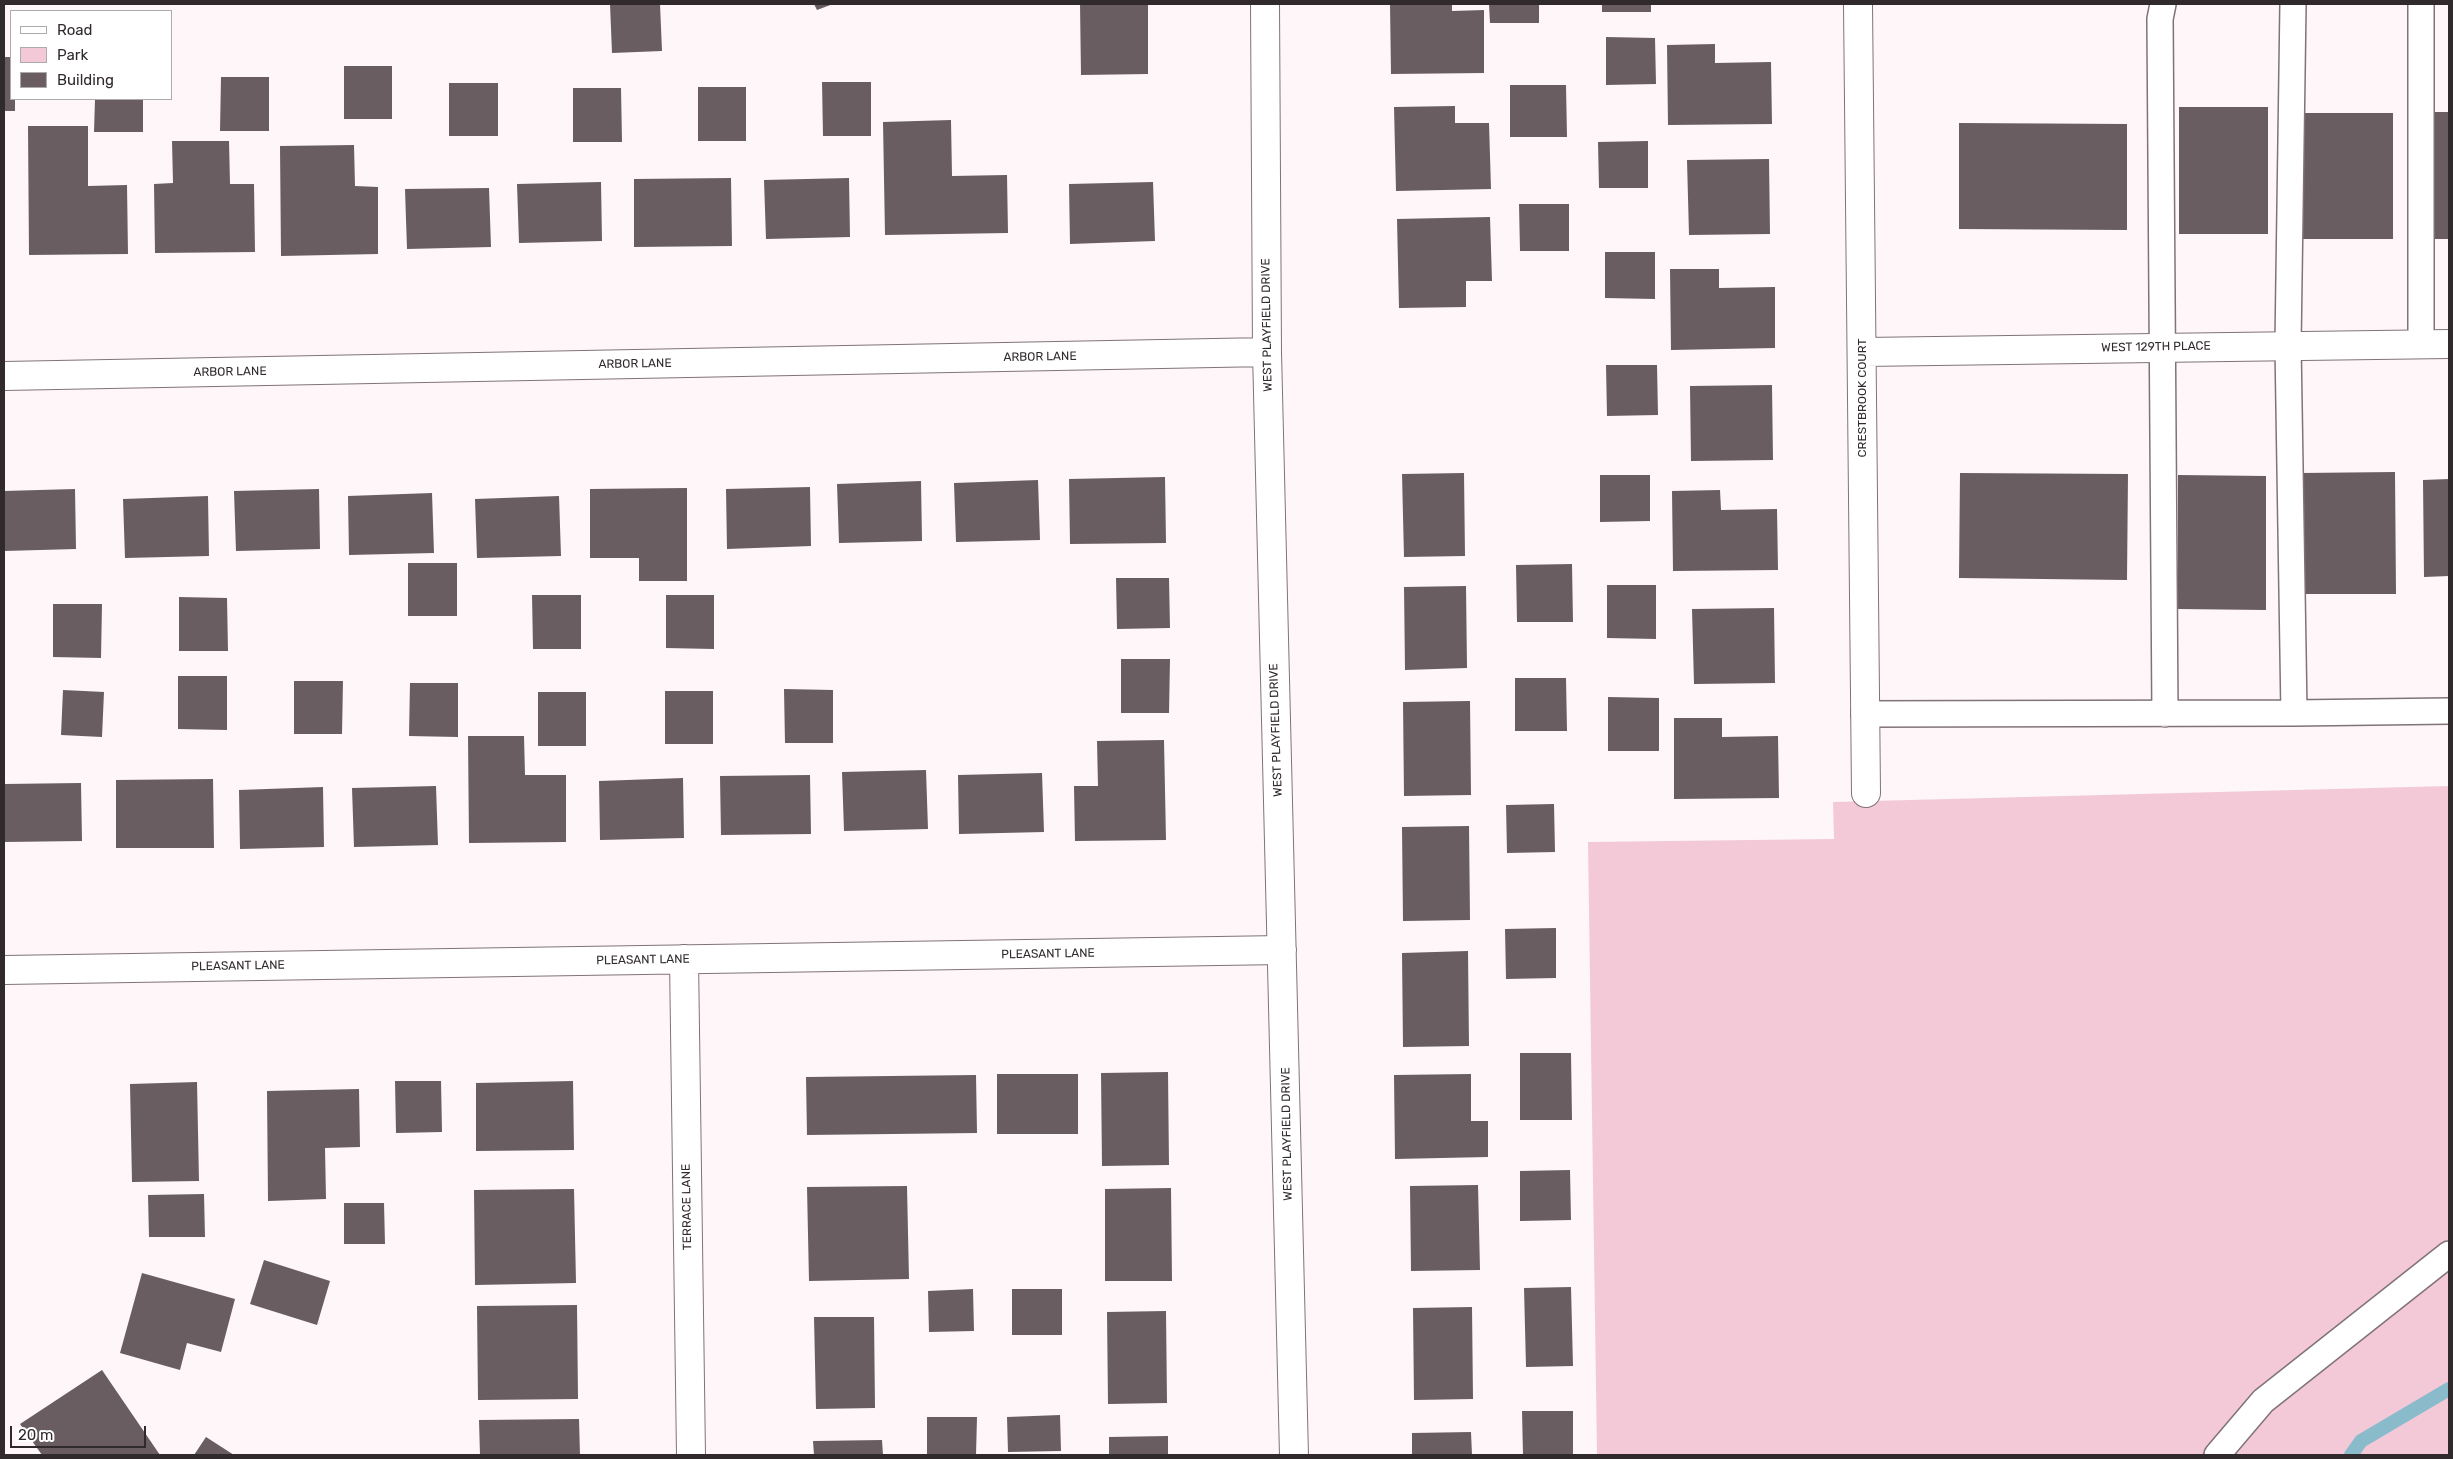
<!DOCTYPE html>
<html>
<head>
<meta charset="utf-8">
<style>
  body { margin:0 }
  #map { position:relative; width:2453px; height:1459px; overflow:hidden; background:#fef6f9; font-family:Rubik,sans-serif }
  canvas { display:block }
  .frame { position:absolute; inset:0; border:5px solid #302a2c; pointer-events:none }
  .legend { position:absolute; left:10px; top:10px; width:162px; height:90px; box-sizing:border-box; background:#fff; border:1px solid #acaaab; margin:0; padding:6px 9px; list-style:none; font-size:15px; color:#302a2c }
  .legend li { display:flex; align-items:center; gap:10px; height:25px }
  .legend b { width:25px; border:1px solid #acaaab }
  .scale { position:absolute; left:10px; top:1426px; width:136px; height:22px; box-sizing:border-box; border:2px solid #302a2c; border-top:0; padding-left:6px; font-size:15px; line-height:18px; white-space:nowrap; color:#302a2c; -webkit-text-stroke:4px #fff; paint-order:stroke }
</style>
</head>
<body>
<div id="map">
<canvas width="2453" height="1459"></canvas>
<div class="frame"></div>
<ul class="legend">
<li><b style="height:6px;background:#fff"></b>Road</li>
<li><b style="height:14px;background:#f3c9d8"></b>Park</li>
<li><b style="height:14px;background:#695d61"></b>Building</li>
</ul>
<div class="scale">20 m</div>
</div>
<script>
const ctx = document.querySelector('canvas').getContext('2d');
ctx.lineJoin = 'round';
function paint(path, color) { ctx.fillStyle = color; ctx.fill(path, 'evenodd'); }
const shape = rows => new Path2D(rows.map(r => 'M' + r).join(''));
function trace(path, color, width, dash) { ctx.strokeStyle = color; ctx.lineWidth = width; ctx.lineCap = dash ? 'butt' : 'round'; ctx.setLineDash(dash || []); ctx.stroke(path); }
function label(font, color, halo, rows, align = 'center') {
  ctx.font = font + ' Rubik,sans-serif'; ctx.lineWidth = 5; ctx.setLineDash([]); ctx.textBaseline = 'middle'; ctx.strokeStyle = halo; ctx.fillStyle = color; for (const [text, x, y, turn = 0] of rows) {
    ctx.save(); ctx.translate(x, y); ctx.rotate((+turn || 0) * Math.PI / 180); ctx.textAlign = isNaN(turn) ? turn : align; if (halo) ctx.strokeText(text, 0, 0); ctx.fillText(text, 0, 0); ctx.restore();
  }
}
const green = shape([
  [2449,786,2449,1455,1597,1455,1588,842,1834,839,1833,802]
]);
const stream = shape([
  [2351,1455,2361,1441,2449,1389]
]);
const building = shape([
  [610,4,660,4,662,51,612,53],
  [814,4,833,4,817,10],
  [1080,4,1148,4,1148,74,1081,75],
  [1390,4,1452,4,1452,11,1484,10,1484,73,1391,74],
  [1489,4,1539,4,1539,23,1490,23],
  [1602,4,1651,4,1651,12,1602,12],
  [1606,37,1655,38,1656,84,1606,85],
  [1715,44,1715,63,1771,62,1772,124,1668,125,1667,45],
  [4,57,11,57,11,99,15,99,15,111,4,111],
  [344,66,392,66,392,119,344,119],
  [221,77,269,77,269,131,220,131],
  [822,82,871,82,871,136,823,136],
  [449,83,498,83,498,136,449,136],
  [1510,85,1566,85,1567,137,1510,137],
  [698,87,746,87,746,141,698,141],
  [573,88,621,88,622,142,573,142],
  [95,99,143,99,143,132,94,132],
  [1455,106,1455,123,1489,123,1491,189,1396,191,1394,107],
  [2179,107,2268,107,2268,234,2179,234],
  [2431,112,2449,112,2449,239,2431,239],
  [2303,113,2393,113,2393,239,2303,239],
  [951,120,952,176,1007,175,1008,233,885,235,883,122],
  [1959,123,2127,124,2127,230,1959,229],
  [28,126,88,126,88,186,127,185,128,254,29,255],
  [172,141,229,141,230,184,254,184,255,252,155,253,154,184,173,183],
  [1648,141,1648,188,1599,188,1598,142],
  [354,145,355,186,378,187,378,254,281,256,280,146],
  [1769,159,1770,234,1689,235,1687,160],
  [731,178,732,246,634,247,634,179],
  [849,178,850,237,766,239,764,180],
  [601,182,602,241,519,243,517,184],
  [1153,182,1155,241,1070,244,1069,184],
  [489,188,491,247,407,249,405,189],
  [1519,204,1569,204,1569,251,1520,251],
  [1490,217,1492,281,1466,281,1466,307,1399,308,1397,219],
  [1605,252,1655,252,1655,299,1605,298],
  [1670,269,1719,269,1719,288,1775,287,1775,348,1671,350],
  [1606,365,1657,365,1658,415,1607,416],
  [1772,385,1773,460,1691,461,1690,386],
  [2395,472,2396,594,2303,594,2301,473],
  [1464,473,1465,556,1404,557,1402,474],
  [1960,473,2128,474,2127,580,1959,578],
  [1600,475,1650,475,1650,521,1600,522],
  [2178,475,2266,476,2266,610,2178,609],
  [1165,477,1166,543,1070,544,1069,479],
  [2449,479,2449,576,2424,577,2423,480],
  [1038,480,1040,540,956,542,954,483],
  [921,481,922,541,839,543,837,484],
  [810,487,811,546,727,549,726,489],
  [687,488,687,581,639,581,639,558,590,558,590,489],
  [75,489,76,549,4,551,4,491],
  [319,489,320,549,236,551,234,491],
  [1720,490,1721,510,1777,509,1778,570,1673,571,1672,491],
  [432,493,434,553,349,555,348,496],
  [208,496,209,556,125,558,123,499],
  [559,496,561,556,477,558,475,499],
  [408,563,457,563,457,616,408,616],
  [1572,564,1573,622,1517,622,1516,565],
  [1116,578,1169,578,1170,628,1117,629],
  [1607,585,1656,585,1656,639,1607,638],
  [1466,586,1467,668,1405,670,1404,587],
  [532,595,581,595,581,649,533,649],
  [666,595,714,595,714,649,666,648],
  [179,597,227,598,228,651,179,651],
  [53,604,102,604,101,658,53,657],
  [1774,608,1775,683,1694,684,1692,609],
  [1121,659,1170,659,1169,713,1121,713],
  [178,676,227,676,227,730,178,729],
  [1515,678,1566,678,1567,731,1515,731],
  [294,681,343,681,342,734,294,734],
  [410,683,458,683,458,737,409,736],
  [784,689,833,690,833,743,785,743],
  [63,690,104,692,102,737,61,735],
  [665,691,713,691,713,744,665,744],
  [538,692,586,692,586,746,538,746],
  [1608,697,1659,698,1659,751,1608,751],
  [1470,701,1471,795,1404,796,1403,702],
  [1674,718,1722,718,1722,737,1778,736,1779,798,1674,799],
  [468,736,524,736,525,775,566,775,566,842,469,843],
  [1164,740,1166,840,1075,841,1074,786,1098,786,1097,741],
  [926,770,928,829,844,831,842,772],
  [1042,773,1044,832,959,834,958,775],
  [810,775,811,834,721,835,720,776],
  [683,778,684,838,600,840,599,781],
  [213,779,214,848,116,848,116,780],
  [81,783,82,841,4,842,4,784],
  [436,786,438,845,354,847,352,788],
  [323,787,324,847,240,849,239,790],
  [1554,804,1555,852,1507,853,1506,805],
  [1469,826,1470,920,1403,921,1402,827],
  [1556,928,1556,978,1506,979,1505,929],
  [1468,951,1469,1046,1403,1047,1402,953],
  [1520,1053,1571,1053,1572,1120,1520,1120],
  [1168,1072,1169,1165,1102,1166,1101,1073],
  [997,1074,1078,1074,1078,1134,997,1134],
  [1471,1074,1471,1121,1488,1121,1488,1157,1395,1159,1394,1075],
  [976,1075,977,1133,807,1135,806,1077],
  [395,1081,441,1081,442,1132,396,1133],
  [573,1081,574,1150,476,1151,476,1083],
  [197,1082,199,1181,132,1182,130,1084],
  [359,1089,360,1147,325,1148,326,1199,268,1201,267,1091],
  [1570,1170,1571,1220,1520,1221,1520,1171],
  [1478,1185,1480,1270,1411,1271,1410,1186],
  [907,1186,909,1279,809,1281,807,1187],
  [1171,1188,1172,1281,1105,1281,1105,1189],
  [574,1189,576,1283,475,1285,474,1190],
  [204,1194,205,1237,149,1237,148,1195],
  [344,1203,384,1203,385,1244,344,1244],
  [264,1260,330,1281,317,1325,250,1304],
  [142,1273,235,1299,221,1352,187,1343,180,1370,120,1353],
  [1571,1287,1573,1366,1526,1367,1524,1288],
  [973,1289,974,1331,929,1332,928,1291],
  [1012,1289,1062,1289,1062,1335,1012,1335],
  [577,1305,578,1399,478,1400,477,1306],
  [1472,1307,1473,1399,1414,1400,1413,1308],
  [1166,1311,1167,1403,1108,1404,1107,1312],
  [814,1317,874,1317,875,1408,816,1409],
  [102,1370,160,1455,42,1455,20,1424],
  [1522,1411,1573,1411,1573,1455,1523,1455],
  [1060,1415,1061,1451,1008,1452,1007,1417],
  [927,1417,977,1417,976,1455,927,1455],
  [579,1419,580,1455,480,1455,479,1420],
  [1471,1432,1472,1455,1412,1455,1412,1433],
  [1168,1436,1168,1455,1109,1455,1109,1437],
  [206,1437,234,1455,194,1455],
  [882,1440,883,1455,814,1455,813,1441]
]);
const service = shape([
  [2163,4,2160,19,2165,714],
  [2421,4,2421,345],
  [2294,713,2449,711],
  [1864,714,2294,713,2288,345,2293,4],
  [2217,1455,2263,1401,2449,1254]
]);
const minor = shape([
  [1265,4,1267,352,1294,1455],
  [1858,4,1866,793],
  [1863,352,2449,344],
  [4,376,1267,352],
  [684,959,691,1455],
  [4,970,1282,950]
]);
const streetNames = [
  ["WEST PLAYFIELD DRIVE",1267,325,-91],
  ["WEST 129TH PLACE",2156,347,-1],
  ["ARBOR LANE",1040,357,-1],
  ["ARBOR LANE",635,364,-1],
  ["ARBOR LANE",230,372,-1],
  ["CRESTBROOK COURT",1863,398,-90],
  ["WEST PLAYFIELD DRIVE",1276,730,-92],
  ["PLEASANT LANE",1048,954,-1],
  ["PLEASANT LANE",643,960,-1],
  ["PLEASANT LANE",238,966,-1],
  ["WEST PLAYFIELD DRIVE",1287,1134,-91],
  ["TERRACE LANE",687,1207,-91]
];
paint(green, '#f3c9d8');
trace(stream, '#8abbcb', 14);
paint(building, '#695d61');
trace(service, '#807378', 28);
trace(minor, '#807378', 30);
trace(service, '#fff', 25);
trace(minor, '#fff', 28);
label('12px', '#302a2c', '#fff', streetNames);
</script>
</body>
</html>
